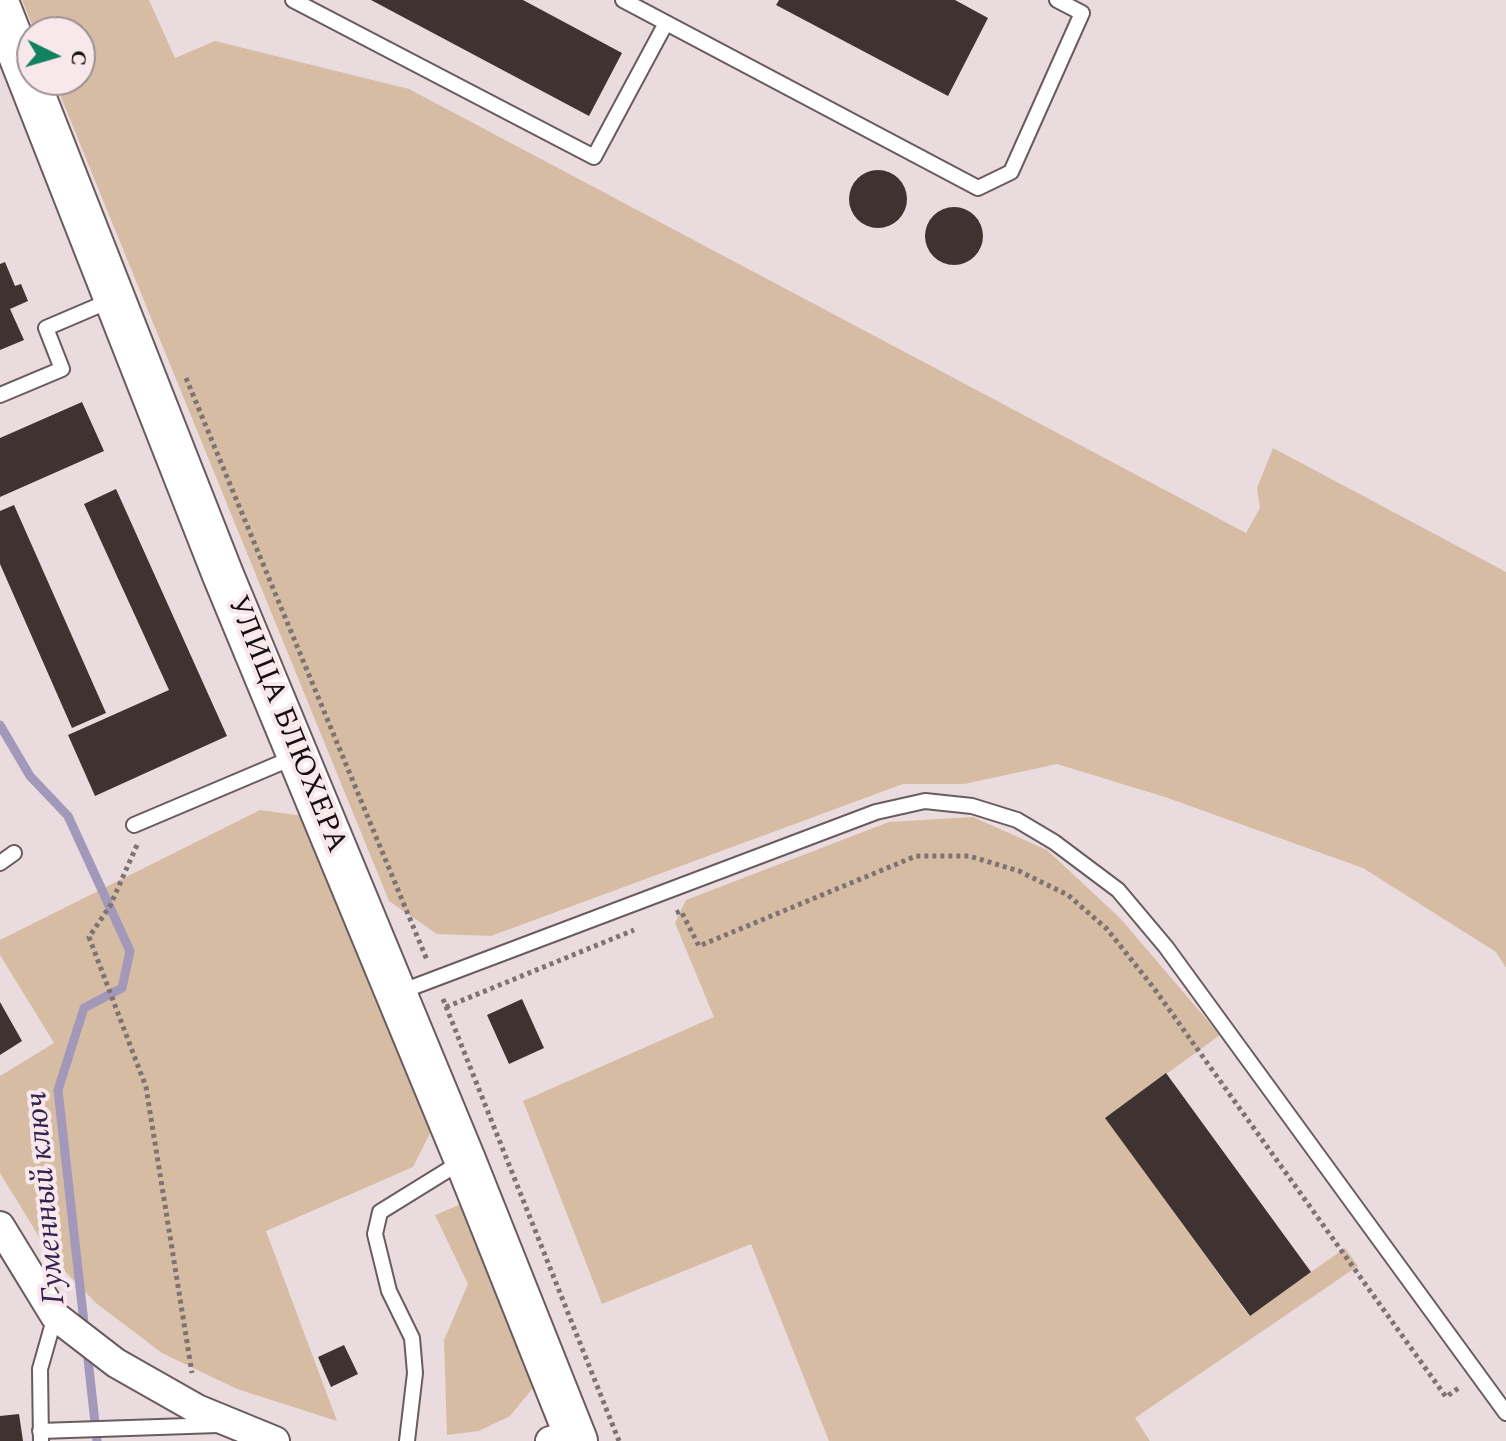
<!DOCTYPE html>
<html>
<head>
<meta charset="utf-8">
<style>
  body { margin:0 }
  #map { position:relative; width:1506px; height:1441px; overflow:hidden; background:#eadbdf; font-family:Spectral,serif }
  canvas { display:block }
  .north { position:absolute; left:16px; top:16px; width:80px; height:80px; box-sizing:border-box; background:#f8e8ec; border:2px solid #9d9194; border-radius:50%; rotate:95deg; font-size:22px; font-weight:700; line-height:32px; text-align:center; color:#140f10 }
  .north::after { content:''; display:block; margin:auto; width:28px; height:36px; background:#11815f; clip-path:polygon(50% 0,100% 100%,50% 72%,0 100%) }
</style>
</head>
<body>
<div id="map">
<canvas width="1506" height="1441"></canvas>
<div class="north">С</div>
</div>
<script>
const ctx = document.querySelector('canvas').getContext('2d');
ctx.lineJoin = 'round';
function paint(path, color) { ctx.fillStyle = color; ctx.fill(path, 'evenodd'); }
const shape = rows => new Path2D(rows.map(r => 'M' + r).join(''));
function trace(path, color, width, dash) { ctx.strokeStyle = color; ctx.lineWidth = width; ctx.lineCap = dash ? 'butt' : 'round'; ctx.setLineDash(dash || []); ctx.stroke(path); }
function label(font, color, halo, rows, align = 'center') {
  ctx.font = font + ' Spectral,serif'; ctx.lineWidth = 8; ctx.setLineDash([]); ctx.textBaseline = 'middle'; ctx.strokeStyle = halo; ctx.fillStyle = color; for (const [text, x, y, turn = 0] of rows) {
    ctx.save(); ctx.translate(x, y); ctx.rotate((+turn || 0) * Math.PI / 180); ctx.textAlign = isNaN(turn) ? turn : align; if (halo) ctx.strokeText(text, 0, 0); ctx.fillText(text, 0, 0); ctx.restore();
  }
}
const green = shape([
  [22,0,149,0,175,58,215,41,409,89,1246,533,1260,508,1257,488,1273,448,1506,572,1506,968,1496,952,1363,868,1165,797,1057,764,964,784,903,784,491,936,437,934,389,901,54,80,80,80,80,32,35,32],
  [260,810,303,816,432,1129,413,1167,266,1231,337,1421,237,1389,162,1353,96,1303,52,1258,0,1173,0,1076,54,1043,0,955,0,940],
  [973,817,1047,850,1120,918,1220,1035,1106,1118,1249,1316,1345,1248,1358,1266,1135,1418,1150,1441,829,1441,751,1244,602,1304,523,1101,714,1017,675,923,686,900,889,822],
  [461,1204,537,1383,510,1416,479,1431,447,1435,444,1340,468,1284,435,1215]
]);
const stream = shape([
  [0,725,30,776,68,816,130,951,122,988,84,1008,58,1090,85,1332],
  [87,1350,97,1441]
]);
const building = shape([
  [371,0,523,0,622,53,589,116],
  [779,0,955,0,988,18,948,96,776,5],
  '849 199a29 29 0 1 1 58 0a29 29 0 1 1-58 0Z',
  '925 236a29 29 0 1 1 58 0a29 29 0 1 1-58 0Z',
  [5,262,15,286,21,284,28,301,10,309,24,340,0,350,0,264],
  [82,402,104,451,0,497,0,438],
  [116,489,227,736,95,796,68,735,169,690,84,504],
  [14,505,106,713,72,728,0,564,0,511],
  [522,999,544,1048,509,1064,487,1015],
  [0,1002,22,1041,0,1055],
  [1166,1073,1311,1272,1250,1316,1105,1118],
  [344,1345,358,1374,331,1387,318,1357],
  [19,1414,23,1441,0,1441,0,1416]
]);
const path = shape([
  [186,378,427,960],
  [137,845,110,906,89,937,146,1087,192,1373],
  [676,913,681,911,699,946,916,856,969,856,1019,871,1068,895,1107,929,1153,987,1446,1397,1460,1387],
  [443,999,619,1441],
  [446,1007,634,930]
]);
const service = shape([
  [293,0,594,157,666,23],
  [623,0,978,188,1011,172,1082,13,1057,0],
  [0,395,62,369,46,328,114,299],
  [134,825,297,756],
  [0,863,14,853],
  [400,992,876,812,925,801,972,806,1017,820,1054,842,1118,890,1166,947,1506,1413],
  [40,1431,218,1425],
  [41,1441,40,1369,55,1316],
  [407,1441,415,1373,412,1338,389,1291,375,1234,380,1212,464,1160]
]);
const minor = shape([
  [0,1226,55,1316,116,1363,197,1409,275,1441],
  [550,1441,574,1434]
]);
const secondary = shape([
  [0,7,223,575,465,1160,577,1441]
]);
const streetNames = [
  ["УЛИЦА БЛЮХЕРА",285,725,68]
];
const waterNames = [
  ["Гуменный ключ",48,1198,-95]
];
paint(green, '#d6bca2');
trace(stream, '#a299ba', 9);
paint(building, '#3e3330');
trace(service, '#695c5f', 18);
trace(minor, '#695c5f', 32);
trace(secondary, '#695c5f', 44);
trace(path, '#7d7375', 5, [4, 4]);
trace(service, '#fff', 14);
trace(minor, '#fff', 28);
trace(secondary, '#fff', 40);
label('30px', '#140f10', '#f8e8ec', streetNames);
label('italic 32px', '#32244f', '#f8e8ec', waterNames);
</script>
</body>
</html>
